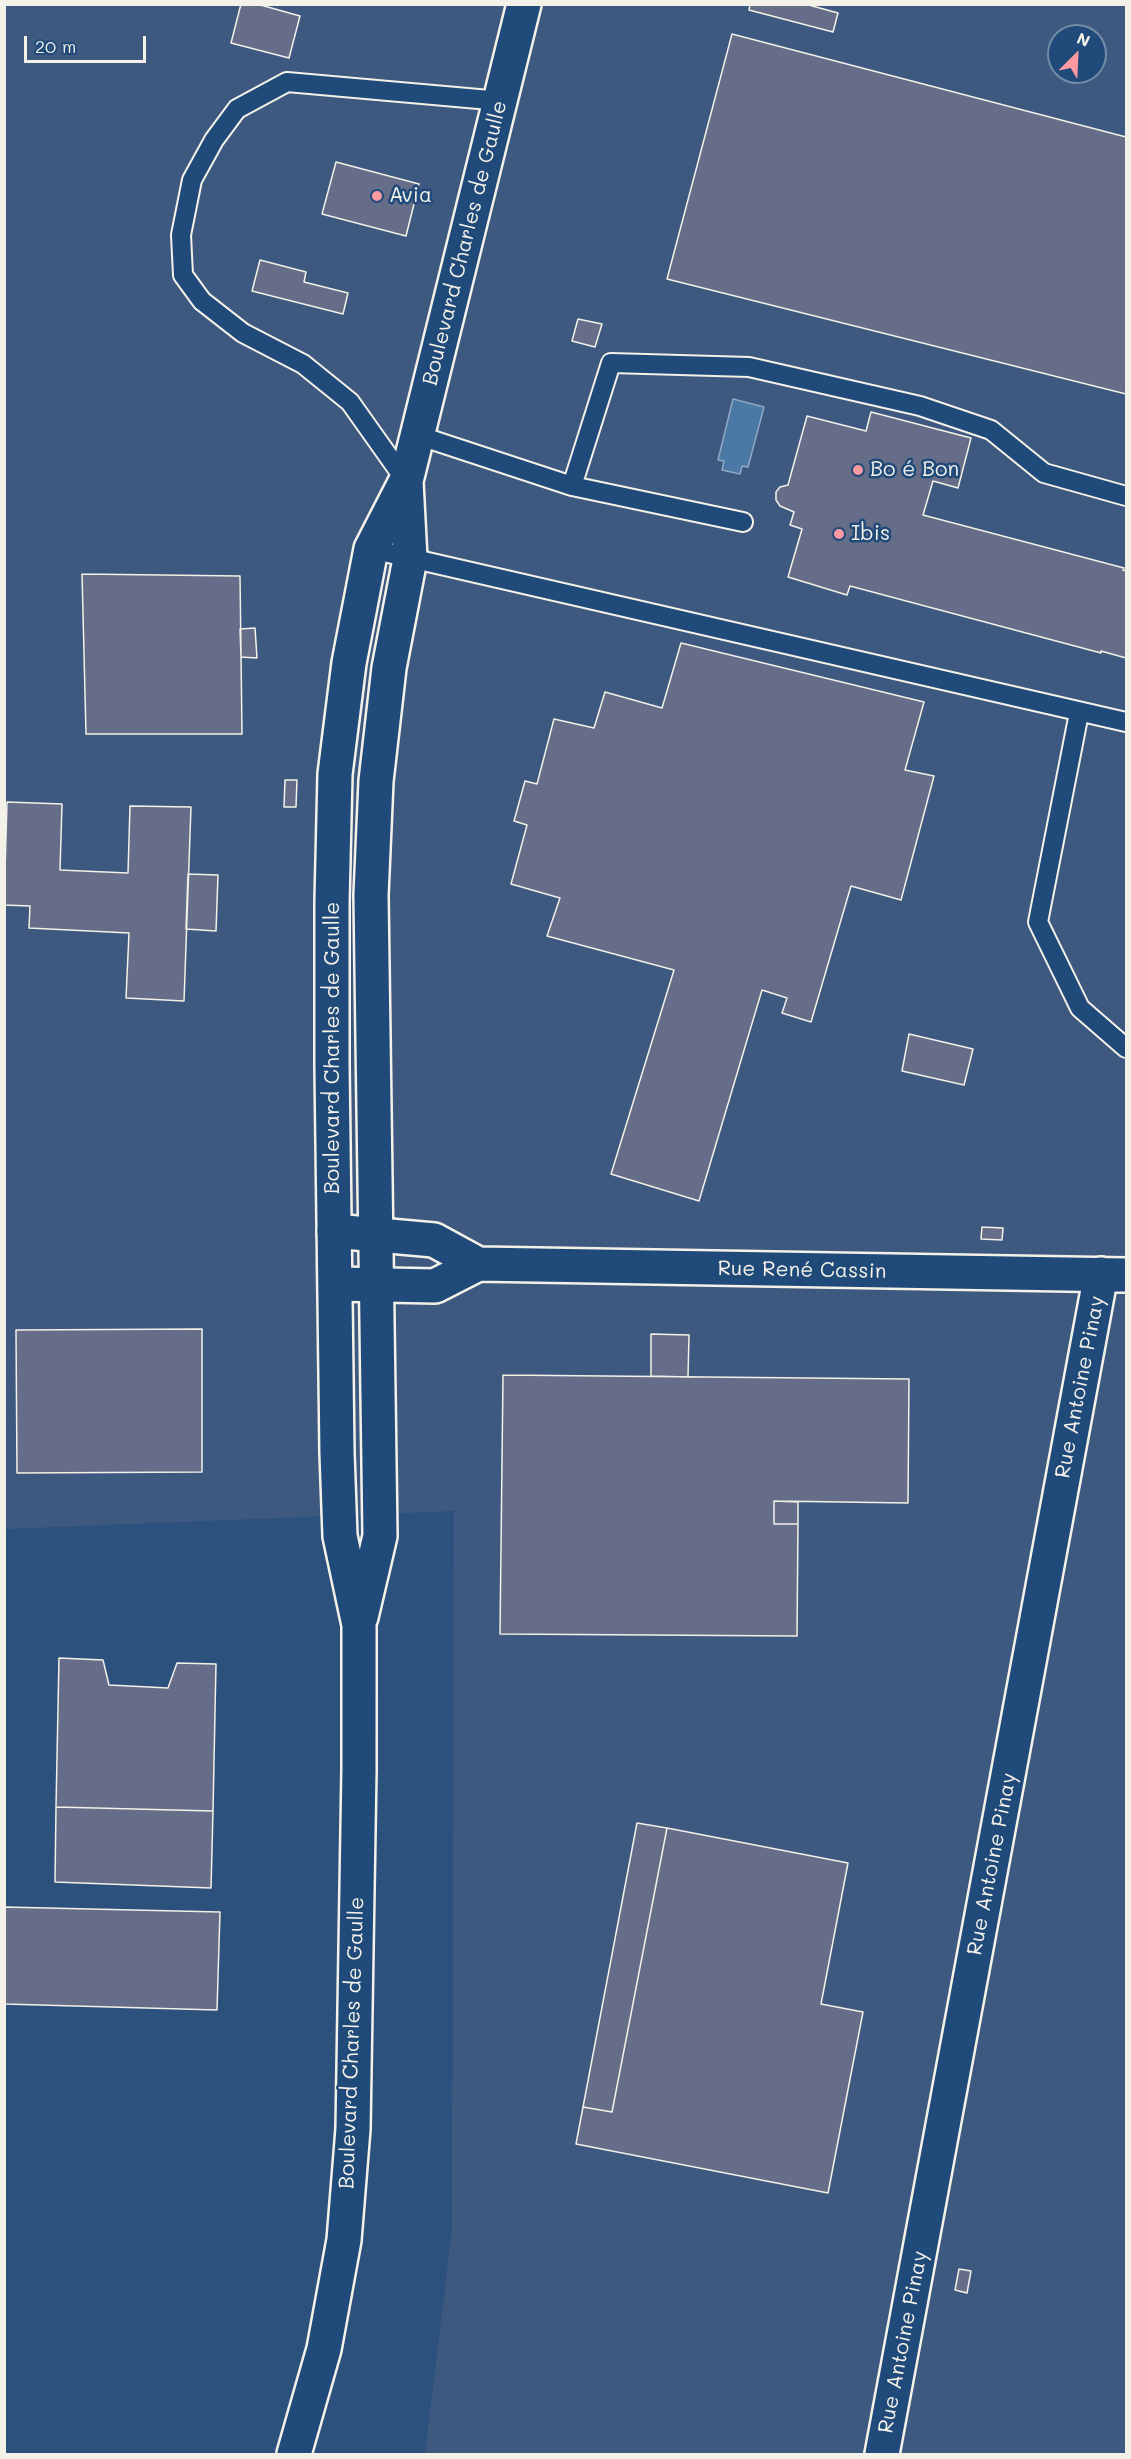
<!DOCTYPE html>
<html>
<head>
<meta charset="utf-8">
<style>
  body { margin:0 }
  #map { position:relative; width:1131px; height:2459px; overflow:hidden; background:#2d517d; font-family:Mali,sans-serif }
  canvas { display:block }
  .frame { position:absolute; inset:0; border:6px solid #f4f1e8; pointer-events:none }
  .north { position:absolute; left:1047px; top:24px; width:60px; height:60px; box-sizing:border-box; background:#1f4a7a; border:2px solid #748da6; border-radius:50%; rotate:24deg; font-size:16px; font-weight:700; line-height:24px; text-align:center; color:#f4f1e8 }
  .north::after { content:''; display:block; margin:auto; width:21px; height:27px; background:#ff9aa2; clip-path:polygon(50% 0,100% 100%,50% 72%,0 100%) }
  .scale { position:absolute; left:24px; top:36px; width:122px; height:27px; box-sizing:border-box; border:3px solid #f4f1e8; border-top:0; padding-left:8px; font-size:18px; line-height:21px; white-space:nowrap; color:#f4f1e8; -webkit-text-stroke:4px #1f4a7a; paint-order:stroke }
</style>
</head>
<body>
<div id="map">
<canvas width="1131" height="2459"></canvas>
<div class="frame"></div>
<div class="north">N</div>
<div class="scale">20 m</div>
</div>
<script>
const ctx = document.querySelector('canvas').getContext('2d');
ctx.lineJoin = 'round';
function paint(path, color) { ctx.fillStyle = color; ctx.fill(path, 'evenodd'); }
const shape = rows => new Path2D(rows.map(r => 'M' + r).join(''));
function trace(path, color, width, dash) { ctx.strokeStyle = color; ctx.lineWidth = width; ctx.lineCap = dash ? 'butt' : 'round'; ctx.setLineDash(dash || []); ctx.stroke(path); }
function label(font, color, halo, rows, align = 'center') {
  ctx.font = font + ' Mali,sans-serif'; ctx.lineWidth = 5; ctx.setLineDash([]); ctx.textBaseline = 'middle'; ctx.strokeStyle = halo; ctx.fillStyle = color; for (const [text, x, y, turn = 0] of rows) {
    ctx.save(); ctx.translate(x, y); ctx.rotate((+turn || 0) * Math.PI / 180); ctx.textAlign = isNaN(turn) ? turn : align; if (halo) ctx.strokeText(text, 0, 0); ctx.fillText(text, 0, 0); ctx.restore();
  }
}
const built = shape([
  [4,5,1126,5,1126,2454,425,2454,452,2230,454,1511,5,1529],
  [1059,36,1095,36,1095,72,1059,72]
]);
const water = shape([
  [733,399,764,407,748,467,742,466,740,474,722,470,724,461,718,460,733,399]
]);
const building = shape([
  [241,4,257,4,300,16,289,58,231,43,241,4],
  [750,4,805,4,838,13,833,32,749,10,750,4],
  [732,34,1126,137,1126,394,667,279,732,34],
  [336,162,419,184,406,236,322,214,336,162],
  [260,260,306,272,304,282,348,293,343,314,252,291,260,260],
  [578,319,602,324,595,347,572,341,578,319],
  [871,412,971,438,958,488,933,481,923,515,1124,568,1123,570,1126,571,1126,658,1101,651,1101,653,850,586,847,595,788,577,802,529,790,525,794,512,780,506,776,500,776,492,780,487,788,485,807,416,866,431,871,412],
  [82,574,240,576,242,734,86,734,82,574],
  [255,628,257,658,241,657,240,629,255,628],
  [681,643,924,702,905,770,934,776,901,900,851,886,811,1022,782,1013,787,998,762,990,699,1201,611,1174,674,970,547,936,560,898,511,884,527,825,514,821,525,781,537,784,554,719,594,728,605,692,662,708,681,643],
  [285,780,297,780,296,807,284,807,285,780],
  [7,802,62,804,60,870,128,873,130,806,191,807,184,1001,126,998,129,933,29,928,30,906,4,905,7,802],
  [188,874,218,875,216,931,186,929,188,874],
  [909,1034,973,1049,964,1085,902,1071,909,1034],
  [982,1227,1003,1228,1002,1240,981,1239,982,1227],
  [202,1329,202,1472,17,1473,16,1330,202,1329],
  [651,1334,689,1335,688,1377,651,1376,651,1334],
  [503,1375,909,1379,908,1503,774,1501,774,1524,798,1524,797,1636,500,1634,503,1375],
  [774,1501,798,1502,798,1524,774,1524,774,1501],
  [59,1658,103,1660,109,1685,168,1688,177,1663,216,1664,213,1811,56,1807,59,1658],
  [56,1807,213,1811,211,1888,55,1882,56,1807],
  [637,1823,667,1828,612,2112,583,2107,637,1823],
  [667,1828,848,1863,821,2004,863,2012,828,2193,576,2144,583,2107,612,2112,667,1828],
  [4,1907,220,1912,217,2010,4,2004,4,1907],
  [959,2269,971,2271,967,2293,955,2290,959,2269]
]);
const lane = shape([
  [417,435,572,486,611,363,749,367,920,406,991,430,1044,473,1126,496],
  [406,481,350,402,303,364,243,333,202,301,183,275,181,235,192,180,214,140,237,109,287,82,501,101],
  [572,486,743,522],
  [371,549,1126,722],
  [1079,713,1038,922,1080,1008,1126,1048]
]);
const street = shape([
  [334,1231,434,1240,478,1264],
  [336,1284,435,1286,478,1264,1126,1275],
  [882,2454,1101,1274]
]);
const secondary = shape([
  [361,1617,380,1536,371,895,376,781,389,668,410,559,406,482],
  [294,2454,324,2349,344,2240,353,2129,359,1769,359,1625,340,1536,337,1453,332,1066,332,902,335,774,349,663,371,549,406,481,524,4]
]);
const markers = [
  [377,196,6,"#ff9aa2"],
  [858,470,6,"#ff9aa2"],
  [839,534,6,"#ff9aa2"]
];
const poiNames = [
  ["Avia",389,196],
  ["Bo é Bon",870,470],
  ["Ibis",851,534]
];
const streetNames = [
  ["Boulevard Charles de Gaulle",465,243,-76],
  ["Boulevard Charles de Gaulle",333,1048,-90],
  ["Rue René Cassin",802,1270,1],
  ["Rue Antoine Pinay",1080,1387,-79],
  ["Rue Antoine Pinay",992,1864,-79],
  ["Boulevard Charles de Gaulle",352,2043,-88],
  ["Rue Antoine Pinay",903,2342,-79]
];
paint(built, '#3e5980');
paint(water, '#4a79a6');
trace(water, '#8ea9c0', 1.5);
paint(building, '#656d88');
trace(building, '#f4f1e8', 1.5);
trace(lane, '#f4f1e8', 22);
trace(street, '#f4f1e8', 38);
trace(secondary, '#f4f1e8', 38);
trace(lane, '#1f4a7a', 18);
trace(street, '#1f4a7a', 33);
trace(secondary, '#1f4a7a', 33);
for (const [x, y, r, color] of markers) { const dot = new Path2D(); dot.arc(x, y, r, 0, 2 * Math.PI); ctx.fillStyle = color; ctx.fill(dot); trace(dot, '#1f4a7a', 2); }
label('21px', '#f4f1e8', '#1f4a7a', poiNames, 'left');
label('21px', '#f4f1e8', '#1f4a7a', streetNames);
</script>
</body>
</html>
